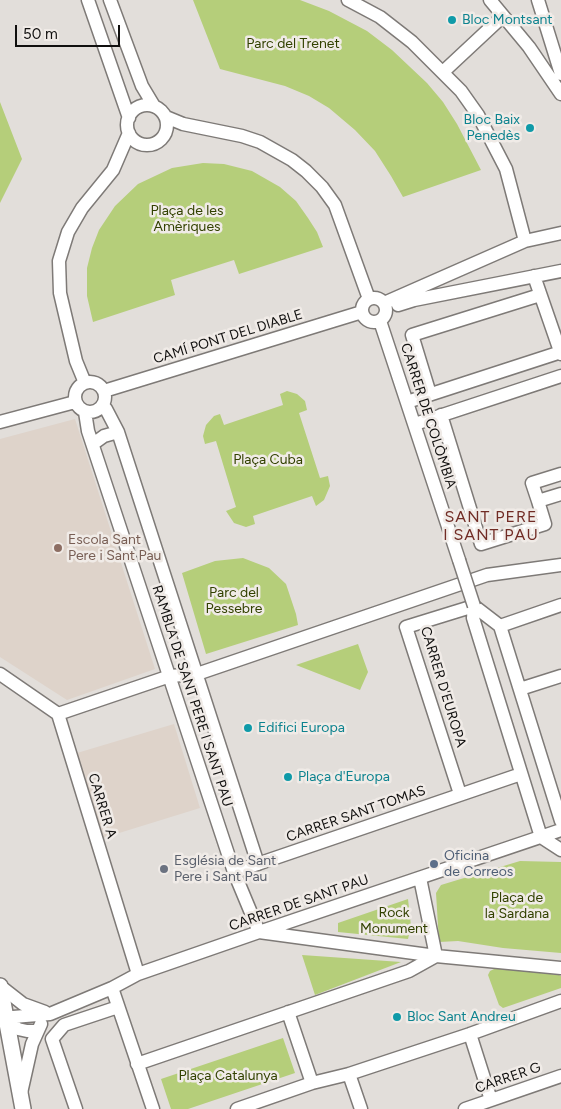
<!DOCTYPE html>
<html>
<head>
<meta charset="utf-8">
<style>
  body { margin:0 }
  #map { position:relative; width:561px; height:1109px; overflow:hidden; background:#e2deda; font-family:Figtree,sans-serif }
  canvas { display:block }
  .scale { position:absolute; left:15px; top:25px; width:105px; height:22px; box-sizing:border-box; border:2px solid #100f0e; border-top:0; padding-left:6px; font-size:15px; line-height:18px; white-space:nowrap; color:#100f0e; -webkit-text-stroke:4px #f0ebe7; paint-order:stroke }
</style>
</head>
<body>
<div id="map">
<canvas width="561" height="1109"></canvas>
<div class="scale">50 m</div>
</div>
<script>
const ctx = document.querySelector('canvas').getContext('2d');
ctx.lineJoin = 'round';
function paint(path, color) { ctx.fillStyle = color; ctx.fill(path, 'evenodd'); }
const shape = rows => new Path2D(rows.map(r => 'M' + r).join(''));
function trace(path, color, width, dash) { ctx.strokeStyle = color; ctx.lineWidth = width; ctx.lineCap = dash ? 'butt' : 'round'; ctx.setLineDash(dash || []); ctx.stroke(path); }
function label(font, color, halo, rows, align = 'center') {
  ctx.font = font + ' Figtree,sans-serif'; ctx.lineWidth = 5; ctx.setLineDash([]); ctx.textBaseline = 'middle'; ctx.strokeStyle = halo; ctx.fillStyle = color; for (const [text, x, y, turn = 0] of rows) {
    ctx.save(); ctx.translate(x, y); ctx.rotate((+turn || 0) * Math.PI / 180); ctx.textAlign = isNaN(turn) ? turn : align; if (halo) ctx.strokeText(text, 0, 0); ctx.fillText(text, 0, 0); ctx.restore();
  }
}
const built = shape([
  [75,419,155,669,67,700,0,657,0,439],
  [174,724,200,808,103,838,77,753]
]);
const green = shape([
  [193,0,300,0,329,11,367,31,392,50,427,83,443,102,457,124,481,170,403,197,391,176,375,151,355,130,329,108,309,96,285,86,220,69],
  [0,102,22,159,0,203],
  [203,163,224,164,252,171,280,187,296,201,308,218,317,232,323,247,239,274,234,260,171,280,175,295,93,322,87,296,87,268,92,248,99,230,115,206,138,184,172,168],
  [287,391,297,394,305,401,307,410,299,413,320,478,328,476,330,486,324,500,316,506,312,496,253,516,255,524,246,527,234,523,226,511,236,507,216,441,205,444,203,436,206,425,214,416,220,414,224,425,283,405,280,394],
  [243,558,269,568,286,584,296,614,298,625,206,654,182,573,215,561],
  [358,644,368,672,360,690,296,665],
  [520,861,561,862,561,953,503,948,458,941,439,942,436,893,441,885],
  [408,899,411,926,408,939,338,932,338,923],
  [302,955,401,962,315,995],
  [496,968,559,975,561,976,561,988,503,1008,499,1005,488,975,490,971],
  [283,1038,295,1073,188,1109,171,1109,161,1079]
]);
const minor = shape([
  [88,0,129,118],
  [110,0,142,86,154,106],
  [348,0,380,17,412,42,461,91,478,115,506,169,525,241],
  [490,0,529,47,561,94],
  [538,0,561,74],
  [443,72,503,16],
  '127 125a20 20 0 1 1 40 0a20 20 0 1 1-40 0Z',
  [166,117,183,124,242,136,260,142,292,160,306,171,322,187,335,205,369,299],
  [534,276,561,354],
  '362 310a12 12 0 1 1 24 0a12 12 0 1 1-24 0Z',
  [384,303,525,241,561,233],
  [398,305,414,300,561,271],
  [380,321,459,560],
  '75 397a15 15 0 1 1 30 0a15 15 0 1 1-30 0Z',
  [85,383,76,361,60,293,59,261,68,232,82,208,113,170,129,133],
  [104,391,362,312],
  [430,394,412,335,540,295],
  [407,402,561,352],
  [103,406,106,409,118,432,258,864],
  [85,412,88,431,234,872],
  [441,415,481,544,545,524,538,501],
  [0,422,75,402],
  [415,424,561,376],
  [93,444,104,436,118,432],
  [561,474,532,483,538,501,561,494],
  [474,606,473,618,541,837],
  [474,606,500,626,561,821],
  [500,626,561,605],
  [0,674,58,714,138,974],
  [520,689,561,676],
  [58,714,170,676,197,674,487,575,561,565],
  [521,774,234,872,259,932,436,956,561,968],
  [460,794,406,627,474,606],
  [541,837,561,850],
  [0,986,23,1004,45,1012],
  [112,988,153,1109],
  [288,1012,312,1083],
  [37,1031,27,1031,18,1029,6,1019,13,1017,50,1014,112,988,138,974,259,932,561,830],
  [470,1034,491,1100],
  [137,1064,409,971,436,956,420,878],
  [349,1074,361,1109],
  [21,1093,32,1044,41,1024],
  [76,1109,52,1039,64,1025,118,1007],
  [237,1109,312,1083,349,1074,470,1034,561,1001],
  [465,1109,561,1076]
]);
const tertiary = shape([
  [0,986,23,1109]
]);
const minorBridge = shape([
  [459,560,474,606]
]);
const markers = [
  [452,20,5,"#0f9aa8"],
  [530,128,5,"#0f9aa8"],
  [58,548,5,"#8d6e63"],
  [248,728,5,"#0f9aa8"],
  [288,777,5,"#0f9aa8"],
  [434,864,5,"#5c6f8a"],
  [164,869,5,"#6b7280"],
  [397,1017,5,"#0f9aa8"]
];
const cultureNames = [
  ["Bloc Montsant",462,20],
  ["Bloc Baix",520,120,"right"],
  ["Penedès",520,136,"right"],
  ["Edifici Europa",258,728],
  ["Plaça d'Europa",298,777],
  ["Bloc Sant Andreu",407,1017]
];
const parkNames = [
  ["Parc del Trenet",293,44],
  ["Plaça de les",187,211],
  ["Amèriques",187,227],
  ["Plaça Cuba",268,460],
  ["Parc del",234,593],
  ["Pessebre",234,609],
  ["Plaça de",517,898],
  ["la Sardana",517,914],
  ["Rock",394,913],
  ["Monument",394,929],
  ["Plaça Catalunya",228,1076]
];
const streetNames = [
  ["CAMÍ PONT DEL DIABLE",228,337,-17],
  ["CARRER DE COLÒMBIA",428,416,72],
  ["CARRER D'EUROPA",443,687,73],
  ["RAMBLA DE SANT PERE I SANT PAU",192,696,72],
  ["CARRER A",102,806,73],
  ["CARRER SANT TOMAS",356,814,-19],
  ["CARRER DE SANT PAU",299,903,-19],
  ["CARRER G",508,1078,-19]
];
const educationNames = [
  ["Escola Sant",68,540],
  ["Pere i Sant Pau",68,556]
];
const serviceNames = [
  ["Oficina",444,856],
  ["de Correos",444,872]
];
const worshipNames = [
  ["Església de Sant",174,861],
  ["Pere i Sant Pau",174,877]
];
const quarterNames = [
  ["SANT PERE",491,517],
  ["I SANT PAU",491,535]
];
paint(built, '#ded3ca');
paint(green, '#b5ce7a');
trace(minor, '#7e7a77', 15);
trace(tertiary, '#7e7a77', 18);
trace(minor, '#fff', 12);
trace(tertiary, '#fff', 15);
trace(minorBridge, '#7e7a77', 15, []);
trace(minorBridge, '#fff', 12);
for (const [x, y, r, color] of markers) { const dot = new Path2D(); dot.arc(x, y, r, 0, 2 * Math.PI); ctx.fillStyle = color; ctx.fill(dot); trace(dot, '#f0ebe7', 2); }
label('14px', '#0d838f', '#f0ebe7', cultureNames, 'left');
label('14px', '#324100', '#f0ebe7', parkNames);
label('14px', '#100f0e', '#f0ebe7', streetNames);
label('14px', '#785e54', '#f0ebe7', educationNames, 'left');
label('14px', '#4e5e75', '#f0ebe7', serviceNames, 'left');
label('14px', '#5b616d', '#f0ebe7', worshipNames, 'left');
ctx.letterSpacing = '1px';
label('16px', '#712c25', '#f0ebe7', quarterNames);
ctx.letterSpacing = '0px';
</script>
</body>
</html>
